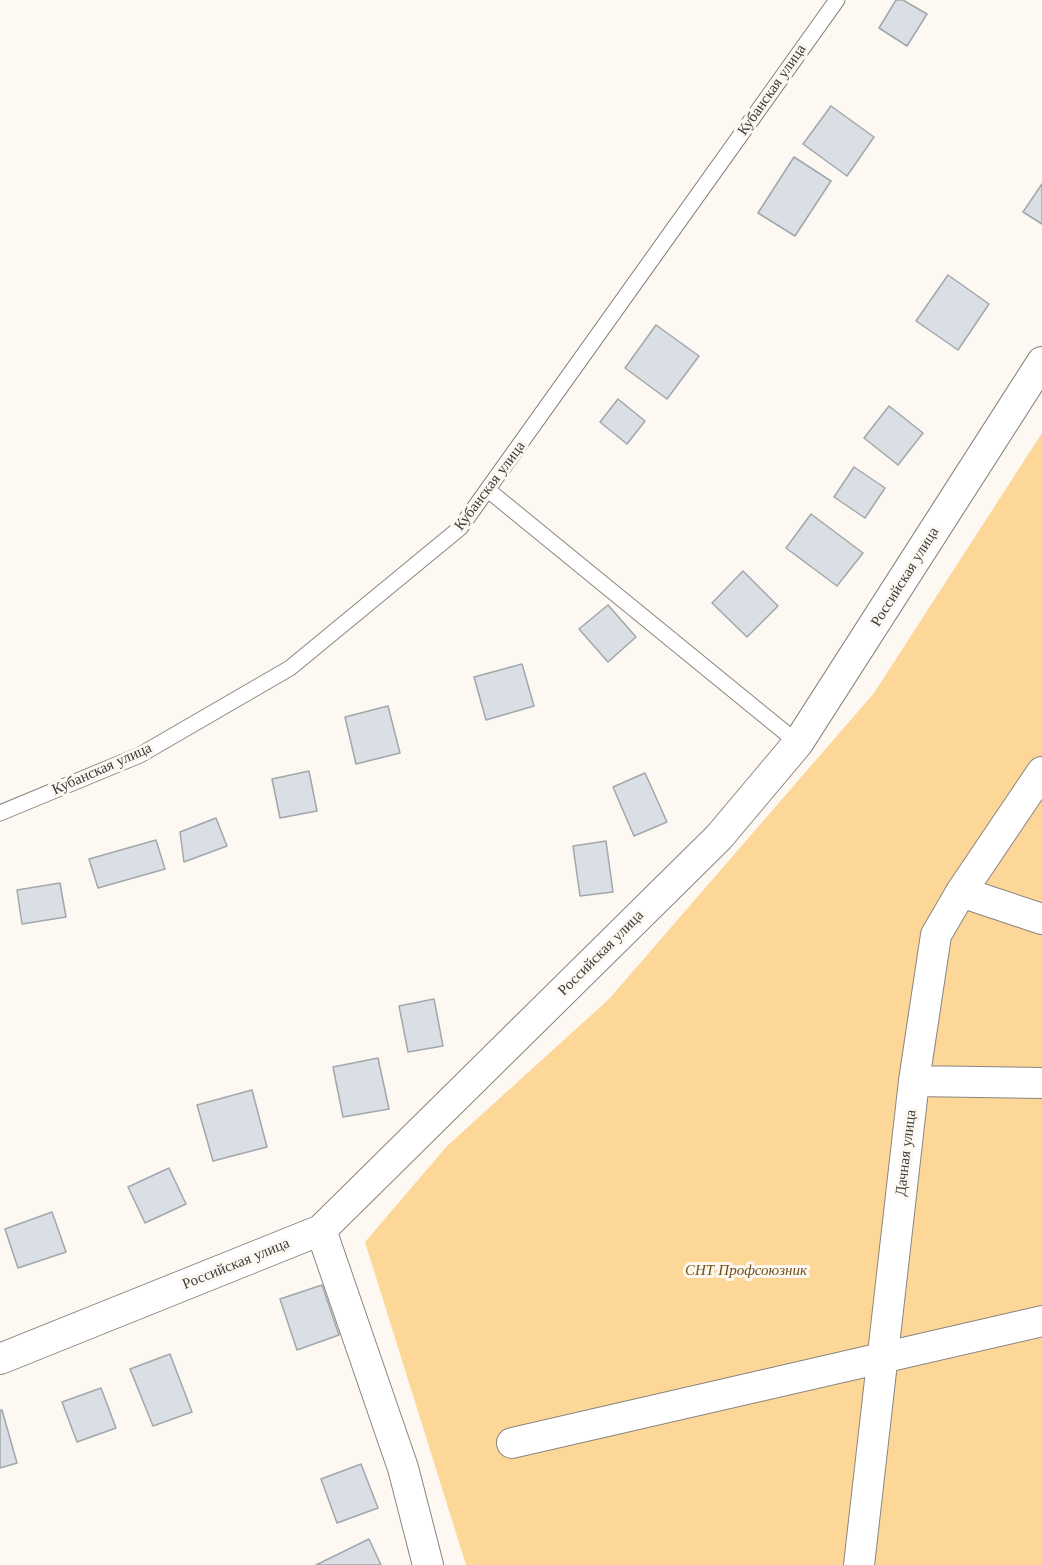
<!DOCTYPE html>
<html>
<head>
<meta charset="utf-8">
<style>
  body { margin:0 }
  canvas { display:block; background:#fdf8f2 }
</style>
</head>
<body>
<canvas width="1042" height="1565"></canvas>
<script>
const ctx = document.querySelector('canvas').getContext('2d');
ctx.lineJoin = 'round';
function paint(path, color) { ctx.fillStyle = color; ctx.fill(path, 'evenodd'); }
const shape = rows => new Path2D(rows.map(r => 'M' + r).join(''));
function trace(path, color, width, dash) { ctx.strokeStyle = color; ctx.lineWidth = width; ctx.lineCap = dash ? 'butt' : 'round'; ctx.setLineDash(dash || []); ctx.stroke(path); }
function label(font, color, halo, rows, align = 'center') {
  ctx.font = font + ' "Libre Baskerville",serif'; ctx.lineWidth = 6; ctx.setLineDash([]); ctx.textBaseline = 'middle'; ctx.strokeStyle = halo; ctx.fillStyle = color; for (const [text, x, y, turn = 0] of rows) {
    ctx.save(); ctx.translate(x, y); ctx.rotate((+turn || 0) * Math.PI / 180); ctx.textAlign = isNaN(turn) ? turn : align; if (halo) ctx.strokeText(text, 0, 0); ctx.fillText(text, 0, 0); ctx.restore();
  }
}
const green = shape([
  [1042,433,1042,1565,466,1565,365,1242,447,1146,609,999,874,693]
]);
const building = shape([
  [896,0,903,0,927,14,907,46,879,28,896,0],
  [831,106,874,137,847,176,803,144,831,106],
  [794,157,831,181,795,236,758,213,794,157],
  [1042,184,1042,224,1023,212,1042,184],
  [948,275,989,304,958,350,916,321,948,275],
  [656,325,699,356,667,399,625,368,656,325],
  [618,399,645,421,627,444,600,422,618,399],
  [889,406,923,433,898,465,864,438,889,406],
  [854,467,885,488,865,518,834,497,854,467],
  [811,514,863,553,837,586,786,548,811,514],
  [743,571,778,606,747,637,712,603,743,571],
  [608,605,636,637,608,662,579,629,608,605],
  [522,664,534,706,486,720,474,677,522,664],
  [388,706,400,753,356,764,345,717,388,706],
  [309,771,317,811,280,818,272,779,309,771],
  [645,773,667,822,634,836,613,787,645,773],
  [216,818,227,846,184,862,180,832,216,818],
  [156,840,165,869,98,888,89,859,156,840],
  [606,841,613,892,580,896,573,846,606,841],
  [60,883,66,917,22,924,17,890,60,883],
  [434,999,443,1046,408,1052,399,1006,434,999],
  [378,1058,389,1109,343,1117,333,1067,378,1058],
  [252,1090,267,1147,213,1161,197,1105,252,1090],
  [169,1168,186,1204,145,1223,128,1187,169,1168],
  [52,1212,66,1252,18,1268,5,1229,52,1212],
  [322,1285,339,1335,297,1350,280,1299,322,1285],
  [170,1354,192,1412,153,1426,130,1369,170,1354],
  [101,1388,116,1428,77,1442,62,1402,101,1388],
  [0,1410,2,1410,17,1463,0,1468,0,1410],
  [361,1464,378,1508,337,1523,321,1479,361,1464],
  [369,1539,381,1565,316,1565,369,1539]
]);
const lane = shape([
  [488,490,798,743],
  [0,813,140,755,290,668,460,528,837,0]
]);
const street = shape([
  [961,892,1042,919],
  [914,1081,1042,1083],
  [321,1230,403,1468,428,1565],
  [0,1359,321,1230,719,837,798,743,1042,362],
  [512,1443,1042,1321],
  [859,1565,914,1081,936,935,961,892,1042,772]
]);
const streetNames = [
  ["Кубанская улица",772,90,-55],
  ["Кубанская улица",490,486,-53],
  ["Российская улица",905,577,-58],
  ["Кубанская улица",102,769,-24],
  ["Российская улица",601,953,-45],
  ["Дачная улица",906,1153,-83],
  ["Российская улица",236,1264,-22]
];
const parkNames = [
  ["СНТ Профсоюзник",746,1271]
];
paint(green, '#fdd798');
paint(building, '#d9dfe4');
trace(building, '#a1a7ab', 1.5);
trace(lane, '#89857f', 17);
trace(street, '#89857f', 32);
trace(lane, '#fff', 15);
trace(street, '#fff', 30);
label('15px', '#3d3b38', '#fdf8f2', streetNames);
label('italic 15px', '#6f5015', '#fdf8f2', parkNames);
</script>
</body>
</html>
